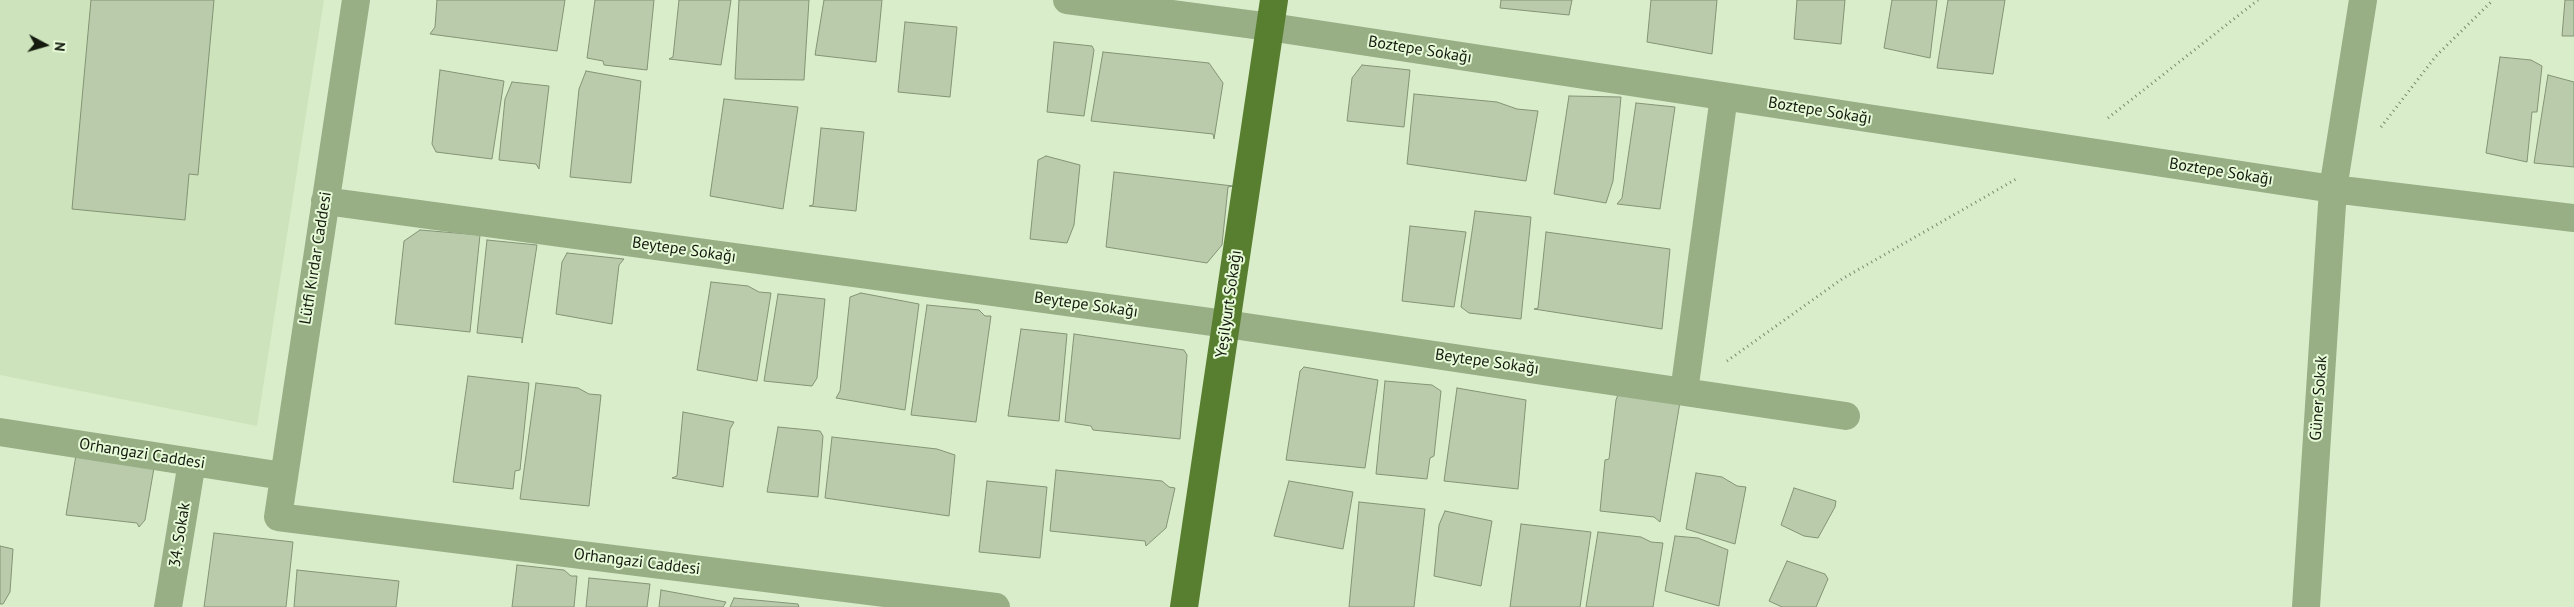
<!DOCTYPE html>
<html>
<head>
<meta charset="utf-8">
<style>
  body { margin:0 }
  #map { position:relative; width:2574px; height:607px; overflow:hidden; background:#daedcb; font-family:"PT Sans",sans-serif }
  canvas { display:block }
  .north { position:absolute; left:20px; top:20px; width:50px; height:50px; -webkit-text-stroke:4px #e7fad8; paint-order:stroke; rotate:96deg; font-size:14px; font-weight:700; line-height:20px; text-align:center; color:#141a0e }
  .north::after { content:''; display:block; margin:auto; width:18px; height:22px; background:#141a0e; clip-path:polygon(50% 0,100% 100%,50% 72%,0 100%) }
</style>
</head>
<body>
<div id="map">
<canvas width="2574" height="607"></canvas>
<div class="north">N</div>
</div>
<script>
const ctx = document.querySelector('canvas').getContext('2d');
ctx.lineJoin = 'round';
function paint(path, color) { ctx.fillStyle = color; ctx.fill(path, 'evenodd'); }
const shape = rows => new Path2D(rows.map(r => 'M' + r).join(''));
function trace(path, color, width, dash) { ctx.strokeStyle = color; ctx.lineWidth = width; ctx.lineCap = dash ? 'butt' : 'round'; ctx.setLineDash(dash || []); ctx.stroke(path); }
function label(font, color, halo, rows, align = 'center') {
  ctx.font = font + ' "PT Sans",sans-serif'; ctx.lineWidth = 4; ctx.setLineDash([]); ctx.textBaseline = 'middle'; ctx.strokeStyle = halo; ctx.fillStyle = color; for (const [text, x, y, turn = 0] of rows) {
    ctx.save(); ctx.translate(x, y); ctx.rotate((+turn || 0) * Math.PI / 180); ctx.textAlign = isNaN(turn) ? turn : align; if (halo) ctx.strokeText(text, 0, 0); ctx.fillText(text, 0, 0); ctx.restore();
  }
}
const built = shape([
  [0,0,324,0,257,426,0,375]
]);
const building = shape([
  [91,0,214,0,198,175,189,174,185,220,72,209,91,0],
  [437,0,565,0,557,51,430,34,435,27,437,0],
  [595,0,654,0,647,70,604,65,603,61,587,58,595,0],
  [679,0,731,0,721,65,669,59,673,57,679,0],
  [739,0,809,0,804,80,735,79,739,0],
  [824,0,882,0,876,62,815,55,824,0],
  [1501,0,1572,0,1569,15,1500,8,1501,0],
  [1651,0,1717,0,1712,54,1647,42,1651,0],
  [1797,0,1845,0,1841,44,1794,39,1797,0],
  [1892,0,1937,0,1930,58,1884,48,1892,0],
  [1948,0,2005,0,1993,74,1937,68,1948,0],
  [2565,0,2574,0,2574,36,2562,36,2565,0],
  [905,22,957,27,950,97,898,92,905,22],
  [1054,42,1092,46,1094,50,1084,116,1047,112,1054,42],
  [1103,52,1209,63,1223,83,1214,139,1213,134,1091,121,1103,52],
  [2500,57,2531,60,2542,66,2537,112,2532,112,2527,162,2486,153,2500,57],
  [1362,65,1410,70,1404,127,1347,121,1352,78,1362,65],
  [440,70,504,81,492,159,436,152,432,144,440,70],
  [586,71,641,81,631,183,570,177,579,89,586,71],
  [2548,75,2574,82,2574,167,2534,163,2548,75],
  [512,82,549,86,539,169,536,164,499,160,505,99,512,82],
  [1414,94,1497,102,1517,109,1538,111,1526,181,1407,164,1414,94],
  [1569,96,1621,97,1613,181,1606,203,1554,194,1569,96],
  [724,99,798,107,783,209,710,196,724,99],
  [1636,103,1675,107,1660,209,1617,204,1622,198,1636,103],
  [821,128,864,132,856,211,809,206,813,205,821,128],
  [1046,156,1080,165,1074,225,1067,243,1030,239,1038,160,1046,156],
  [1114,172,1233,186,1228,187,1222,245,1207,263,1106,247,1114,172],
  [1475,211,1531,217,1521,319,1469,313,1461,307,1475,211],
  [1410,226,1466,232,1454,307,1402,301,1410,226],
  [420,230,480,235,470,332,395,324,404,241,420,230],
  [1546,232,1670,249,1662,329,1534,309,1538,308,1546,232],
  [487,240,537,245,522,343,522,338,477,333,487,240],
  [567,253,624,259,619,265,612,324,556,314,562,262,567,253],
  [711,282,748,286,759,292,771,293,757,381,697,370,711,282],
  [861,293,919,304,905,410,836,398,840,391,850,297,861,293],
  [778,294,825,299,817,378,812,386,764,381,778,294],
  [927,305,979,310,985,316,991,316,976,422,911,415,927,305],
  [1021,329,1067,334,1059,421,1008,416,1021,329],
  [1074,334,1184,350,1187,355,1180,439,1093,430,1091,426,1065,422,1074,334],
  [1304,367,1378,380,1365,468,1286,460,1300,371,1304,367],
  [468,376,529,383,520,470,515,471,513,489,453,482,468,376],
  [1385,381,1432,385,1441,391,1434,456,1430,458,1427,479,1376,474,1385,381],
  [536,383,578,388,589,394,601,395,589,506,520,499,536,383],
  [1621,387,1680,402,1660,522,1654,517,1600,511,1605,460,1609,459,1616,400,1621,387],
  [1457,388,1526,400,1518,489,1444,481,1457,388],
  [683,412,734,422,730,429,723,487,672,478,677,476,683,412],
  [778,427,820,431,823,436,818,497,767,492,778,427],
  [832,437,937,449,955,455,949,516,825,498,832,437],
  [76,455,154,468,145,520,139,527,137,523,66,515,76,455],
  [1056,470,1162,481,1169,487,1175,488,1166,528,1146,546,1145,541,1050,531,1056,470],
  [1696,473,1722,477,1737,486,1746,487,1735,544,1686,529,1696,473],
  [987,481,1047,487,1040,558,979,552,987,481],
  [1289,481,1353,492,1343,549,1274,536,1289,481],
  [1794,488,1836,501,1835,507,1818,538,1804,536,1781,525,1794,488],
  [1359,502,1425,509,1414,607,1349,607,1359,502],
  [1445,511,1492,521,1481,586,1434,576,1439,525,1445,511],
  [1521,524,1591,532,1580,607,1510,607,1521,524],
  [1598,532,1641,537,1651,542,1663,543,1653,607,1586,607,1598,532],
  [214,533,293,542,286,607,204,607,214,533],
  [1675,536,1698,538,1728,550,1719,606,1665,591,1675,536],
  [0,546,13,549,10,592,3,604,0,604,0,546],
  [1787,561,1825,574,1828,579,1816,607,1782,607,1769,601,1787,561],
  [517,565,564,570,571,576,577,576,574,607,512,607,517,565],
  [297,570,399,581,396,607,294,607,297,570],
  [589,578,650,584,647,607,586,607,589,578],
  [661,590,726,602,723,607,659,607,661,590],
  [734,598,798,604,799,607,730,607,734,598]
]);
const path = shape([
  [2108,118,2258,0],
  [2381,127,2436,56,2493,0],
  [1727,361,1842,279,2018,178]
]);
const minor = shape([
  [356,0,278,517,996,607],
  [1067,0,1270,27,2333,189,2574,218],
  [325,201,1226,324,1846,416],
  [1684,392,1724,96],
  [0,432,283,476],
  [168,607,192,462],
  [2306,607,2333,189,2363,0]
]);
const major = shape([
  [1184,607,1274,0]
]);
const streetNames = [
  ["Boztepe Sokağı",1420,50,9],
  ["Boztepe Sokağı",1820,111,9],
  ["Boztepe Sokağı",2221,172,9],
  ["Beytepe Sokağı",684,250,8],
  ["Lütfi Kırdar Caddesi",316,258,-81],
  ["Yeşilyurt Sokağı",1229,304,-82],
  ["Beytepe Sokağı",1086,305,8],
  ["Beytepe Sokağı",1487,362,8],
  ["Güner Sokak",2319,398,-86],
  ["Orhangazi Caddesi",142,454,9],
  ["34. Sokak",180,535,-81],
  ["Orhangazi Caddesi",637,562,7]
];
paint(built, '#cce3bb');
paint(building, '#b9cbab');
trace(building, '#839475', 1);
trace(path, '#7b8870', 3, [1, 4]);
trace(minor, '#98af86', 28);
trace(major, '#587f2f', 28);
label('16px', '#141a0e', '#e7fad8', streetNames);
</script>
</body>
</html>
